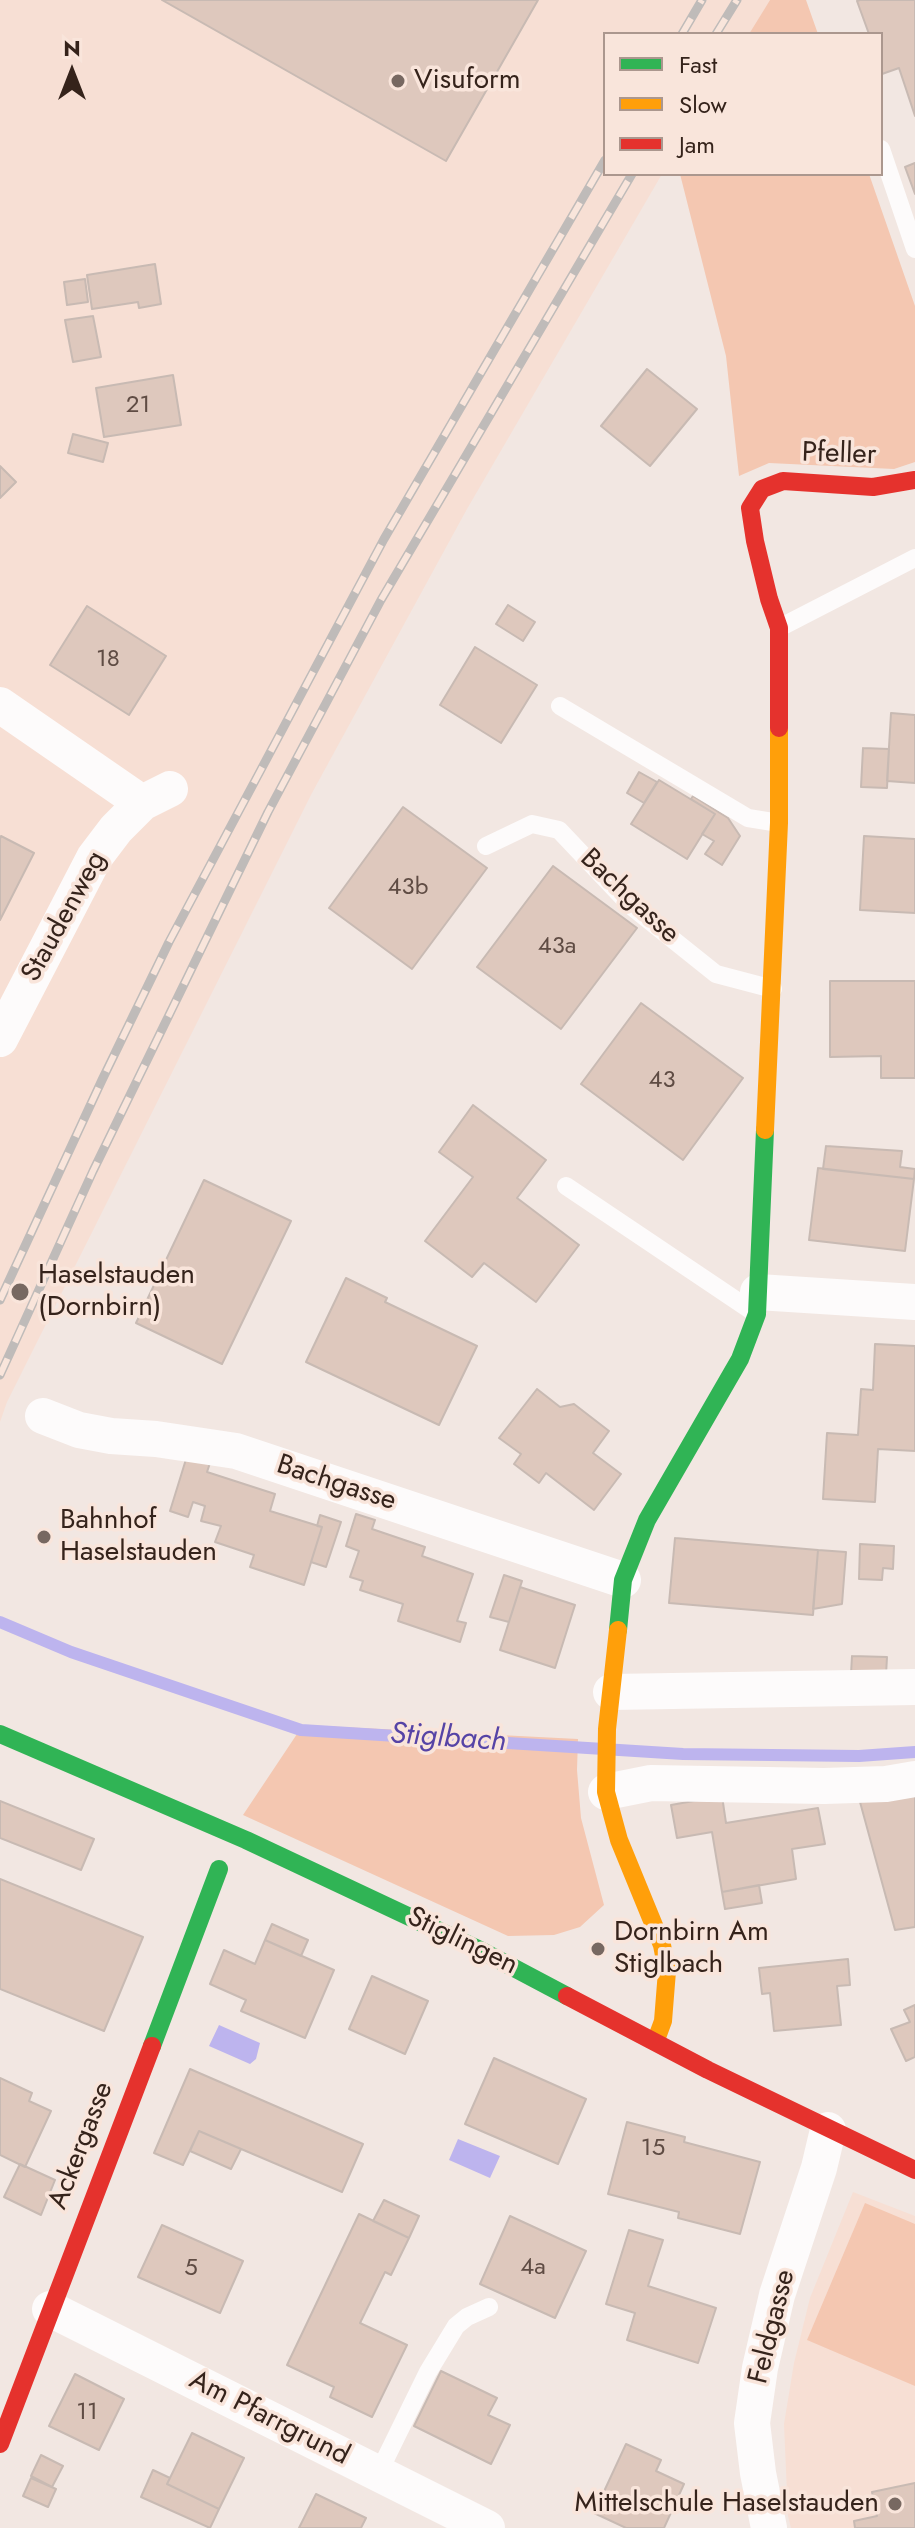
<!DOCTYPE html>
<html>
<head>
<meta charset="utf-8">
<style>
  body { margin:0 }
  #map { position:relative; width:915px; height:2528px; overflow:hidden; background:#f2e7e2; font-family:Jost,sans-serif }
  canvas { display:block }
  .legend { position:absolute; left:603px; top:32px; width:280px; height:144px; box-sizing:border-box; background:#f9e5db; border:2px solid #ab978e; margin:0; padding:10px 14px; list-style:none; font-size:24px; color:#35231b }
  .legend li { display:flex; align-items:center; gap:16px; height:40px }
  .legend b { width:40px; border:2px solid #ab978e }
  .north { position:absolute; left:32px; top:32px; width:80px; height:80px; -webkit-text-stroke:6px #f9e5db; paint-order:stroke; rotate:0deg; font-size:22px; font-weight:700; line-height:32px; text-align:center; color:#35231b }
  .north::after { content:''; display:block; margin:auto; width:28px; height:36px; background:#35231b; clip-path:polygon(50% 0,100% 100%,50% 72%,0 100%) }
</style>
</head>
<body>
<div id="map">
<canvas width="915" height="2528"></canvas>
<ul class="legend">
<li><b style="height:10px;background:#30b455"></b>Fast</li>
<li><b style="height:10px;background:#ff9f0a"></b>Slow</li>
<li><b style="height:10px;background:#e5322d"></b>Jam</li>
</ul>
<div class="north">N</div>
</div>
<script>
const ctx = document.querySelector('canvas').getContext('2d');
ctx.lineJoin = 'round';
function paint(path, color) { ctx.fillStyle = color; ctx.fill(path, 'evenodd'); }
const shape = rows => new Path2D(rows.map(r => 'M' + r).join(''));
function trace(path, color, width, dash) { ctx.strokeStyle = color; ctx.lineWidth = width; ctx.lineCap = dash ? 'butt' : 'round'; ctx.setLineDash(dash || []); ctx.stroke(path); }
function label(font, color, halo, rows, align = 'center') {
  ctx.font = font + ' Jost,sans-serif'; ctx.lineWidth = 7; ctx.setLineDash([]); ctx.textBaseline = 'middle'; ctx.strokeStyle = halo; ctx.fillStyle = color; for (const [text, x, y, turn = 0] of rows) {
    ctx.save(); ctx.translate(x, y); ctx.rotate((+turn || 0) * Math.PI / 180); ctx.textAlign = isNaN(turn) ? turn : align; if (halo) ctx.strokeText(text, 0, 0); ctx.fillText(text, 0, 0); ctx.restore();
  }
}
const built = shape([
  [0,0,770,0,749,34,605,34,605,174,662,174,467,509,312,793,7,1402,0,1422],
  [853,2192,915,2216,915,2528,791,2528,788,2516,784,2424,794,2363,810,2298]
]);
const green = shape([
  [770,0,806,0,818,34,749,34],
  [680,174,869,174,915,306,915,462,894,469,769,463,739,476,726,356],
  [303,1725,578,1739,577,1770,581,1818,604,1905,580,1927,554,1935,508,1936,243,1815],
  [865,2203,915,2224,915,2386,807,2340]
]);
const water = shape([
  [219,2025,260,2043,256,2059,250,2064,209,2046],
  [458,2139,500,2156,490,2178,449,2160]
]);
const stream = shape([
  [0,1622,71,1652,301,1730,683,1754,859,1756,915,1752]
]);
const building = shape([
  [162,0,538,0,446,161,162,0],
  [860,0,915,0,915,116,899,68,882,74,881,34,869,34,857,1,860,0],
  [915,163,915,194,905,167,915,163],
  [155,264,161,304,139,308,138,302,92,309,87,275,155,264],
  [85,279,88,302,67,305,64,282,85,279],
  [93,316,101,357,73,362,65,320,93,316],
  [647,369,697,409,650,466,601,426,647,369],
  [173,375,181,425,104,437,96,388,173,375],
  [73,434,108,443,103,462,68,453,73,434],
  [0,466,16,482,0,498,0,466],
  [508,605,535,622,523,641,496,624,508,605],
  [87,606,166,656,129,715,50,665,87,606],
  [475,647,537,685,501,743,440,705,475,647],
  [891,713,915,715,915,783,887,781,891,713],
  [863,748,889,749,887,788,861,787,863,748],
  [639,772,657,782,644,803,627,793,639,772],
  [659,780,715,814,687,859,631,824,659,780],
  [693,796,728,818,740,836,722,865,705,854,714,841,702,834,715,814,691,799,693,796],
  [403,807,487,868,412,969,329,908,403,807],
  [1,836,34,853,0,920,0,839,1,836],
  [864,836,915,839,915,913,860,910,864,836],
  [553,866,637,928,561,1029,477,967,553,866],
  [830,981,915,981,915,1078,881,1078,881,1056,830,1057,830,981],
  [641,1003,743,1078,683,1160,581,1084,641,1003],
  [473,1105,546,1160,517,1198,579,1245,536,1302,484,1263,472,1277,425,1241,473,1177,439,1152,473,1105],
  [826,1146,902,1151,900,1167,915,1169,914,1179,823,1169,826,1146],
  [818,1168,914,1179,905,1251,809,1240,818,1168],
  [204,1180,291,1221,222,1364,136,1323,204,1180],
  [346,1278,387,1298,385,1302,477,1346,439,1425,306,1362,346,1278],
  [875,1344,915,1346,915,1451,878,1449,875,1502,823,1499,827,1433,858,1435,861,1389,873,1390,875,1344],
  [537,1389,560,1407,574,1404,609,1431,593,1453,621,1474,594,1510,546,1473,539,1483,514,1464,521,1454,499,1438,537,1389],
  [187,1456,210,1463,207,1472,275,1494,270,1511,322,1527,304,1585,250,1567,254,1555,215,1542,221,1526,201,1521,205,1506,193,1502,188,1517,170,1511,187,1456],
  [356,1514,375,1520,372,1529,425,1547,422,1556,473,1574,457,1621,466,1623,460,1642,398,1621,403,1604,360,1590,363,1581,350,1577,359,1551,346,1546,356,1514],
  [320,1515,341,1522,326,1567,311,1562,322,1527,317,1526,320,1515],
  [675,1538,818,1550,813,1615,669,1603,675,1538],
  [860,1544,894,1546,893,1569,883,1568,882,1580,859,1579,860,1544],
  [818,1550,846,1552,842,1604,813,1609,818,1550],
  [504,1575,522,1581,509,1622,490,1617,504,1575],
  [520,1587,575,1605,555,1668,500,1650,520,1587],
  [852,1656,887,1657,886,1675,851,1674,852,1656],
  [915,1788,915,1927,895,1930,860,1802,915,1788],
  [722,1796,726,1823,818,1808,825,1844,792,1849,796,1879,722,1892,712,1832,677,1838,671,1805,722,1796],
  [0,1801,94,1839,81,1870,0,1838,0,1801],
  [0,1879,143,1937,104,2031,0,1989,0,1879],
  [759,1885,762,1903,725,1909,722,1892,759,1885],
  [272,1924,308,1940,301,1956,265,1940,272,1924],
  [265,1940,334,1970,305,2038,241,2011,246,2000,210,1984,224,1950,255,1964,265,1940],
  [848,1959,850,1985,837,1986,841,2025,774,2031,770,1993,762,1994,759,1968,848,1959],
  [372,1976,428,2001,405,2054,349,2029,372,1976],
  [915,2005,915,2057,906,2061,891,2029,910,2022,904,2010,915,2005],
  [494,2058,586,2099,558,2164,465,2124,494,2058],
  [190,2069,363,2144,342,2192,199,2131,183,2165,154,2153,190,2069],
  [0,2078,32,2093,29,2101,51,2111,25,2167,0,2155,0,2078],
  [627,2122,685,2137,684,2142,760,2162,740,2234,678,2218,679,2212,608,2194,627,2122],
  [199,2131,241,2149,231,2169,190,2151,199,2131],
  [20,2164,55,2180,41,2215,4,2197,20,2164],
  [384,2200,419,2216,409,2238,373,2221,384,2200],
  [359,2214,409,2238,391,2275,385,2272,360,2323,407,2345,372,2417,330,2397,334,2387,287,2365,359,2214],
  [510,2216,586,2251,555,2318,480,2284,510,2216],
  [162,2225,243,2261,220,2313,138,2277,162,2225],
  [629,2230,663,2240,648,2286,716,2308,698,2363,627,2340,635,2313,606,2304,629,2230],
  [441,2371,497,2398,488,2415,510,2425,491,2464,414,2426,441,2371],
  [75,2374,124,2399,99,2450,49,2426,75,2374],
  [192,2433,244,2458,219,2509,167,2484,192,2433],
  [626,2444,661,2460,656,2471,684,2484,664,2528,626,2528,594,2513,626,2444],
  [41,2455,63,2466,52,2487,31,2476,41,2455],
  [153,2470,170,2478,167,2484,219,2509,210,2528,141,2497,153,2470],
  [31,2478,56,2489,48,2507,23,2496,31,2478],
  [915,2483,915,2528,855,2528,854,2521,877,2516,872,2492,915,2483],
  [316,2494,366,2518,361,2528,299,2528,316,2494]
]);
const lane = shape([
  [881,149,915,249],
  [779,628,915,558],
  [560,706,748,818,779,823],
  [486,846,532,824,559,830,631,906,716,974,773,989],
  [566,1186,755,1313],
  [378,2474,428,2372,456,2326,467,2317,489,2307]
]);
const street = shape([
  [0,705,142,803],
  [0,1039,94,858,116,829,142,803,170,789],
  [758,1292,915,1302],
  [43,1416,79,1430,111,1436,156,1439,236,1451,623,1580],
  [611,1692,915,1687],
  [606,1792,651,1783,824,1786,886,1784,915,1779],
  [50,2309,487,2528],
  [769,2528,758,2473,752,2423,760,2368,777,2295,819,2168,828,2130]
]);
const fast = shape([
  [618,1630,623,1580,647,1520,740,1359,757,1314,765,1130],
  [0,1734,246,1840,482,1951,567,1996],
  [152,2046,219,1869]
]);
const slow = shape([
  [765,1130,779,823,779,728],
  [618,1630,607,1729,606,1792,619,1840,662,1945,667,1971,663,2021,656,2040]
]);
const jam = shape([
  [779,728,779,628,769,599,755,541,750,508,762,489,783,481,873,487,915,480],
  [567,1996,708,2070,915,2170],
  [0,2444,152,2046]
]);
const rail = shape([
  [682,34,702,0],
  [716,34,737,0],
  [0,1300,102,1080,169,942,384,539,605,160],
  [0,1375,93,1171,268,812,381,600,632,174]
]);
const markers = [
  [398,81,8,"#776861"],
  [20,1292,10,"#776861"],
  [44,1537,8,"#776861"],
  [598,1949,8,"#776861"],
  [895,2504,8,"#776861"]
];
const numberNames = [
  ["21",138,406],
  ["18",108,660],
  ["43b",408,888],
  ["43a",557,947],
  ["43",662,1081],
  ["15",653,2149],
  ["4a",533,2268],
  ["5",191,2269],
  ["11",87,2413]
];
const poiNames = [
  ["Visuform",414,81],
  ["Haselstauden",38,1276],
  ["(Dornbirn)",38,1308],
  ["Bahnhof",60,1521],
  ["Haselstauden",60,1553],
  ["Dornbirn Am",614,1933],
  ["Stiglbach",614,1965],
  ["Mittelschule Haselstauden",879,2504,"right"]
];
const streetNames = [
  ["Pfeller",839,455,2],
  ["Bachgasse",629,897,43],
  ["Staudenweg",65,917,-61],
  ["Bachgasse",336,1484,18],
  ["Stiglingen",462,1942,26],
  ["Ackergasse",82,2146,-69],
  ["Feldgasse",773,2327,-76],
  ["Am Pfarrgrund",269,2419,27]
];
const waterNames = [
  ["Stiglbach",448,1739,4]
];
paint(built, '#f7dfd4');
paint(green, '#f4c7b1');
paint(water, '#bdb4ee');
trace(stream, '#bdb4ee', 12);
paint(building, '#dec8bd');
trace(building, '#c8bab3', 2);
trace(lane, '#fdfbfb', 18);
trace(street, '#fdfbfb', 36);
trace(fast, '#30b455', 18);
trace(slow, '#ff9f0a', 18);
trace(jam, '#e5322d', 18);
trace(rail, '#bfbbb9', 9);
trace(rail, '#f9e5db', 6, [18]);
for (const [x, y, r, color] of markers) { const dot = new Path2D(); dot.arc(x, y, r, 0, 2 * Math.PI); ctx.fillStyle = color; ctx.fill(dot); trace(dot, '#f9e5db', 3); }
label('24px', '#5f4c44', null, numberNames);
label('28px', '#35231b', '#f9e5db', poiNames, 'left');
label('28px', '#35231b', '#f9e5db', streetNames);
label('italic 30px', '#5644a6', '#f9e5db', waterNames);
</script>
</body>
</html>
